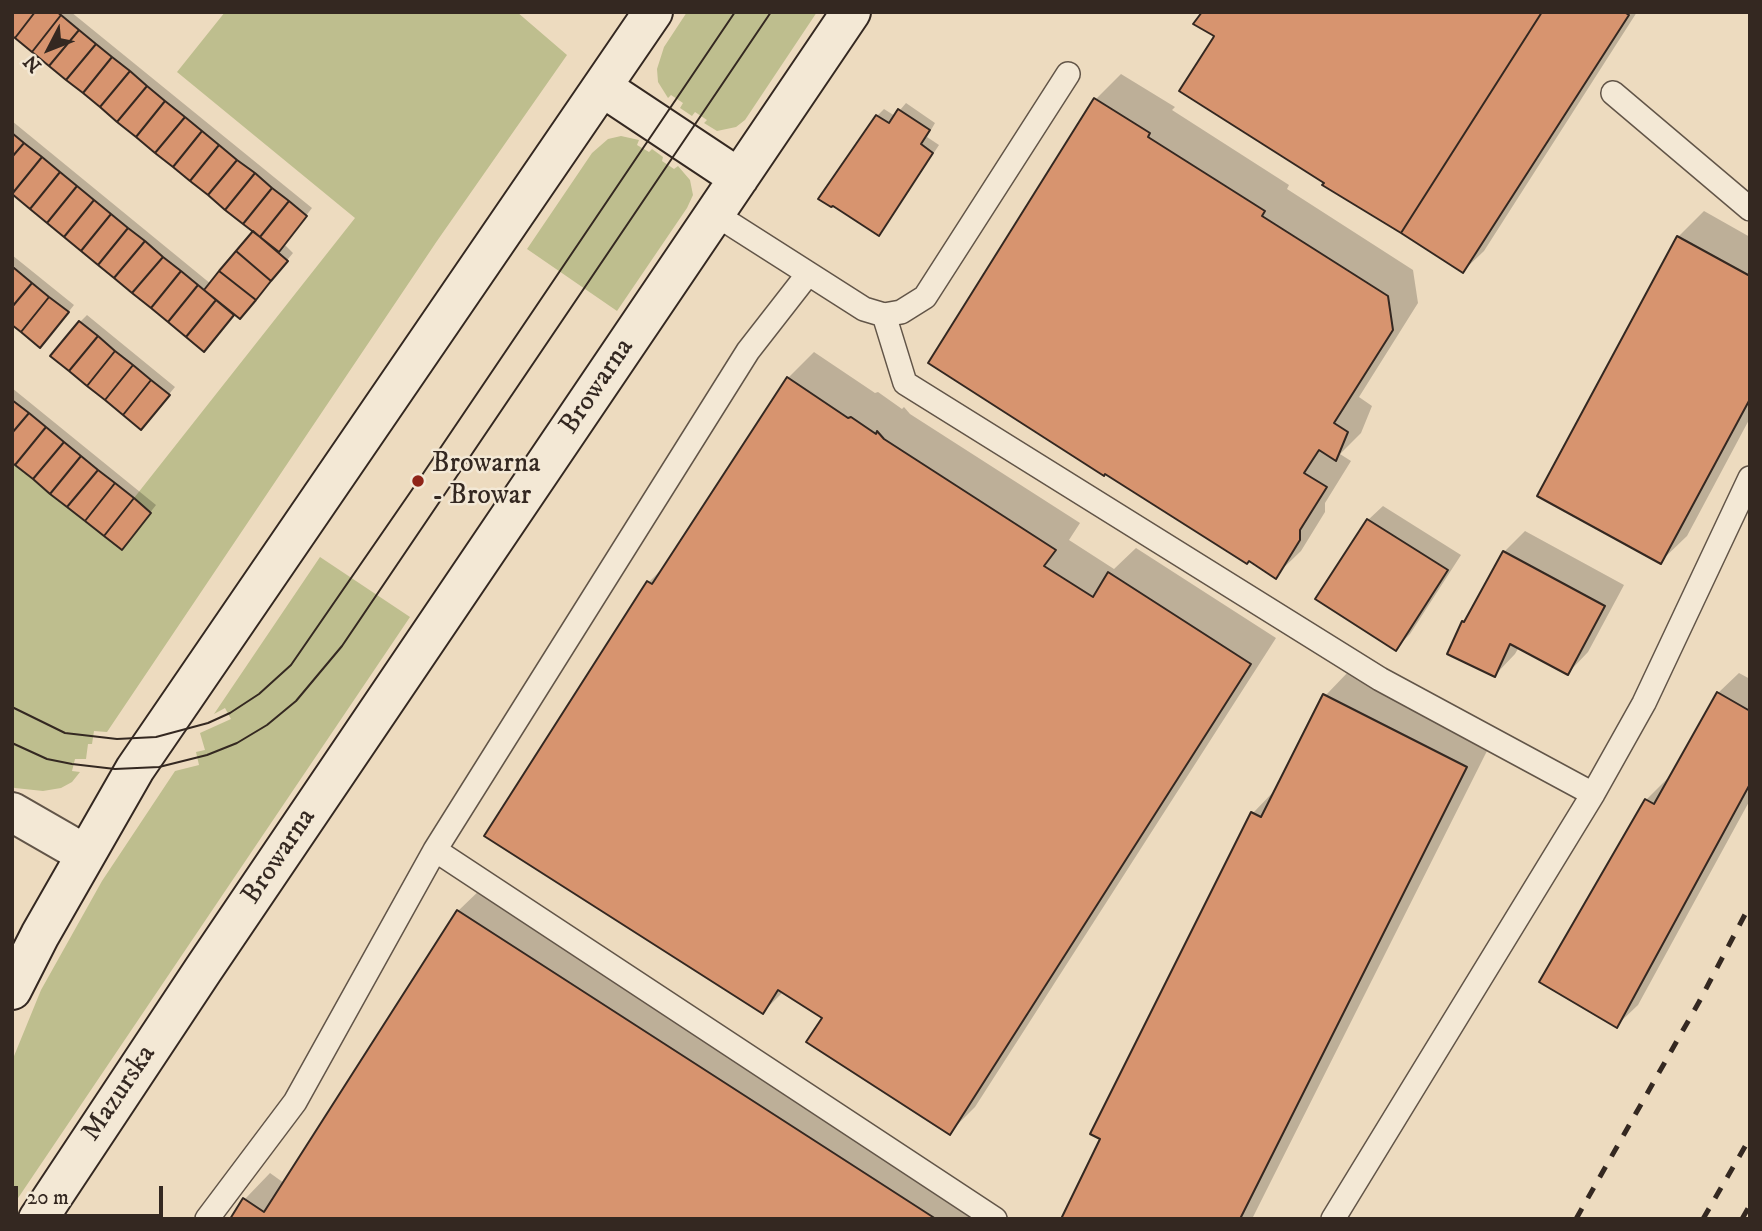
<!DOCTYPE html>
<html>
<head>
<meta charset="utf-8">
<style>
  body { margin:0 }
  #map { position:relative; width:1762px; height:1231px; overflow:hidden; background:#eddbbf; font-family:"IM FELL DW Pica",serif }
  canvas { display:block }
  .frame { position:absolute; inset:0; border:14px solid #342821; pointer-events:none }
  .north { position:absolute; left:14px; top:14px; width:70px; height:70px; -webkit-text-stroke:5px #f3e8d5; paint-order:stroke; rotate:228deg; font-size:19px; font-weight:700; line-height:28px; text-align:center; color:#342821 }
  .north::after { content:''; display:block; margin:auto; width:24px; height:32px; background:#342821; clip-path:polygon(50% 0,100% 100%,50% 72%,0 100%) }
  .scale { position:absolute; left:14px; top:1186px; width:149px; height:32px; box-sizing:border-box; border:4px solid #342821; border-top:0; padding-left:9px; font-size:21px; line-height:24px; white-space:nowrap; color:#342821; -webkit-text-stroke:5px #f3e8d5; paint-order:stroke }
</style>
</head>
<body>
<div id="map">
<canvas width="1762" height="1231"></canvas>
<div class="frame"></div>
<div class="north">N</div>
<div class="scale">20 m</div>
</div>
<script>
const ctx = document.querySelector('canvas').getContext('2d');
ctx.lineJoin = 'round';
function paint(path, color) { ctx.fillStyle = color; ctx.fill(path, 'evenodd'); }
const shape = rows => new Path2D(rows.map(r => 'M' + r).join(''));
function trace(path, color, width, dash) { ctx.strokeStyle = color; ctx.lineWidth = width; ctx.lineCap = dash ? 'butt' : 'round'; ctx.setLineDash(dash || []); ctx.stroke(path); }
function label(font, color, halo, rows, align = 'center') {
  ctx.font = font + ' "IM FELL DW Pica",serif'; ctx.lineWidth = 5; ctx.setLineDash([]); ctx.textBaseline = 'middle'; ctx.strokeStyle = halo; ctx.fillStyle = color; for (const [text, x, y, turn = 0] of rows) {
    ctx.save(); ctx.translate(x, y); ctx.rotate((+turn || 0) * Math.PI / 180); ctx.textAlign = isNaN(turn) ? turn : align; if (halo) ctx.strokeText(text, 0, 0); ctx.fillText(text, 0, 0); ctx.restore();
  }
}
const green = shape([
  [225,12,517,12,567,55,437,241,107,732,94,731,92,744,88,744,86,759,75,759,72,771,80,772,72,782,61,788,43,791,15,788,12,787,12,463,122,550,151,513,134,498,355,218,177,72],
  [687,12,817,12,745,120,736,127,717,131,704,123,707,120,695,112,692,116,680,108,683,103,671,95,668,98,658,82,657,69,664,47],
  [621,136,639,140,637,145,649,152,652,149,663,157,662,161,674,169,678,166,690,180,693,195,687,208,617,311,527,249,592,153,608,139],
  [320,557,410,617,12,1207,12,1061,41,990,102,881,175,771,199,765,196,752,205,750,200,733,231,719,225,708,214,714]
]);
const shadow = shape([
  [12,12,71,12,312,208,284,244,293,253,247,310,235,313,211,343,12,193,12,121,211,284,255,231],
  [1202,12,1637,12,1484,251,1463,271,1326,182,1216,35],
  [1121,74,1175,107,1172,110,1289,185,1287,189,1413,270,1418,303,1359,397,1372,406,1361,433,1340,454,1351,461,1325,503,1325,512,1301,551,1275,576,1096,99],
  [906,103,935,123,927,137,939,145,885,227,879,233,877,116,884,109,895,116],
  [1704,211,1750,237,1750,418,1687,536,1661,561,1678,237],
  [12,255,74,305,47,339,12,323],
  [87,315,175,387,147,421,80,322],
  [814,352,875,393,878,392,902,409,904,407,910,414,1080,523,1069,540,1114,569,1136,548,1276,638,975,1107,949,1133,824,1018,783,992,763,1012,649,582,668,563,788,378],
  [12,388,156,505,128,541,12,460],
  [1383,506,1461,555,1410,634,1396,648,1318,599,1368,520],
  [1525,531,1624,585,1588,652,1568,673,1519,647,1515,654,1495,675,1463,622,1469,617,1504,552],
  [1350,670,1492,741,1252,1219,1065,1219,1253,813,1278,787,1325,696],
  [1739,673,1750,679,1750,800,1638,1005,1617,1025,1541,981,1646,800,1667,779,1669,780,1718,693],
  [484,886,1001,1219,232,1219,245,1199,270,1173,284,1183,458,911]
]);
const building = shape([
  [12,12,35,12,15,38,12,36,12,12],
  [35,12,57,12,61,15,32,52,15,38,35,12],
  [1202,12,1542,12,1401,233,1322,185,1324,183,1179,91,1213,38,1214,36,1193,24,1202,12],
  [1542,12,1624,12,1629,15,1463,273,1401,233,1542,12],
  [61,15,79,30,49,66,32,52,61,15],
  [79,30,96,44,66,80,49,66,79,30],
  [96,44,112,57,83,93,66,80,96,44],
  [112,57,130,71,100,107,83,93,112,57],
  [130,71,147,86,117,122,100,107,130,71],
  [147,86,165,101,136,137,117,122,147,86],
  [1094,98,1150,133,1148,137,1265,211,1262,216,1388,296,1393,330,1334,423,1348,432,1336,461,1319,450,1304,473,1327,487,1300,530,1300,540,1276,579,1249,561,1247,564,1105,474,1104,476,928,363,1094,98],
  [165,101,185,117,155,153,136,137,165,101],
  [898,109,930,130,921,144,933,153,879,236,833,206,831,207,818,199,876,115,889,123,898,109],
  [185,117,202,131,173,167,155,153,185,117],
  [202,131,219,145,190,181,173,167,202,131],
  [12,133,24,143,12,157,12,133],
  [24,143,42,157,12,194,12,157,24,143],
  [219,145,237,160,208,195,190,181,219,145],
  [42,157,60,172,30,209,12,194,42,157],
  [237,160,255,173,225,210,208,195,237,160],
  [60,172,77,186,47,223,30,209,60,172],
  [255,173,272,188,243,224,225,210,255,173],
  [77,186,94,200,64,237,47,223,77,186],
  [272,188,289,201,260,237,243,224,272,188],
  [94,200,111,214,81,251,64,237,94,200],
  [289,201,307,216,279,252,260,237,289,201],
  [111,214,128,228,98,265,81,251,111,214],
  [128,228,145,241,114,278,98,265,128,228],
  [253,231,288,261,271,281,236,251,253,231],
  [1677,236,1750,276,1750,399,1661,564,1537,496,1677,236],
  [145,241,163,257,132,293,114,278,145,241],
  [236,251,271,281,256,300,219,271,236,251],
  [163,257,181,271,151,308,132,293,163,257],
  [14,268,32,283,12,307,12,270,14,268],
  [181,271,198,285,168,322,151,308,181,271],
  [219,271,256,300,240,319,204,290,219,271],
  [32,283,49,297,21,332,12,325,12,307,32,283],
  [198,285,216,300,186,337,168,322,198,285],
  [49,297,69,312,40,348,21,332,49,297],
  [216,300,234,315,204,352,186,337,216,300],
  [79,321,98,336,69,371,50,356,79,321],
  [98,336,115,351,87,386,69,371,98,336],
  [115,351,133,365,105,400,87,386,115,351],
  [133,365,151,380,123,415,105,400,133,365],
  [787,377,848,418,851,417,876,434,877,431,884,439,1056,550,1044,566,1093,597,1108,572,1251,664,950,1135,806,1042,822,1018,778,990,763,1014,484,836,647,581,652,584,654,581,787,377],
  [151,380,170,395,141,430,123,415,151,380],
  [12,400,29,413,12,433,12,400],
  [29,413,46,427,15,465,12,463,12,433,29,413],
  [46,427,64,442,33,479,15,465,46,427],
  [64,442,81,456,50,494,33,479,64,442],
  [81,456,98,470,67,507,50,494,81,456],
  [98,470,115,483,85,521,67,507,98,470],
  [115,483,134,498,104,536,85,521,115,483],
  [134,498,151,513,122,550,104,536,134,498],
  [1367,519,1448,570,1396,651,1315,599,1367,519],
  [1503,551,1605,606,1568,675,1510,644,1495,677,1447,654,1462,621,1464,622,1503,551],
  [1717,692,1750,711,1750,784,1617,1028,1539,982,1645,799,1654,804,1717,692],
  [1323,694,1467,767,1240,1219,1061,1219,1100,1139,1090,1134,1251,812,1261,817,1323,694],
  [457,910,936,1219,230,1219,243,1198,264,1212,457,910]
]);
const service = shape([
  [1613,93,1750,209],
  [715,214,864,309,884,315,901,312,925,297,1068,74],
  [884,315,905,383,1380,679,1593,794],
  [435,850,995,1219],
  [207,1219,295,1102,435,850,748,351,808,274],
  [1333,1219,1593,794,1644,703,1750,478]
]);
const minor = shape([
  [12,812,85,854]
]);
const secondary = shape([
  [602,87,739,178],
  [12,990,40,935,135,769,653,12],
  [38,1219,203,970,851,12]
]);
const tram = shape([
  [12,707,65,733,117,739,156,737,208,723,230,713,259,694,291,665,418,481,735,12],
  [12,743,47,759,72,764,115,769,159,767,207,755,237,743,267,725,296,701,342,646,771,12]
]);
const rail = shape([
  [1576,1219,1699,1002,1750,905],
  [1703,1219,1750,1138],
  [1742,1219,1750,1205]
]);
const markers = [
  [418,481,7,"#8f2418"]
];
const streetNames = [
  ["Browarna",598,387,-56],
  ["Browarna",280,857,-56],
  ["Mazurska",120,1094,-56]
];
const poiNames = [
  ["Browarna",432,465],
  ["- Browar",432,497]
];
paint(green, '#bebe8e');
paint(shadow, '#0003');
paint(building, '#d7946f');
trace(building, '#342821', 2);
trace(service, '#625548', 26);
trace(minor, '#625548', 42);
trace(secondary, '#342821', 42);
trace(service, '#f3e8d5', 23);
trace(minor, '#f3e8d5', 38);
trace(secondary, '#f3e8d5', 38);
trace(tram, '#342821', 2);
trace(rail, '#342821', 5, [12, 12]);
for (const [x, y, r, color] of markers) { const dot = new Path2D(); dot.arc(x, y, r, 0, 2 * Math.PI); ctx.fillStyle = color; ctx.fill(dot); trace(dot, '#f3e8d5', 2.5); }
label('28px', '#342821', '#f3e8d5', streetNames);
label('28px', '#342821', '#f3e8d5', poiNames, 'left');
</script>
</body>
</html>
